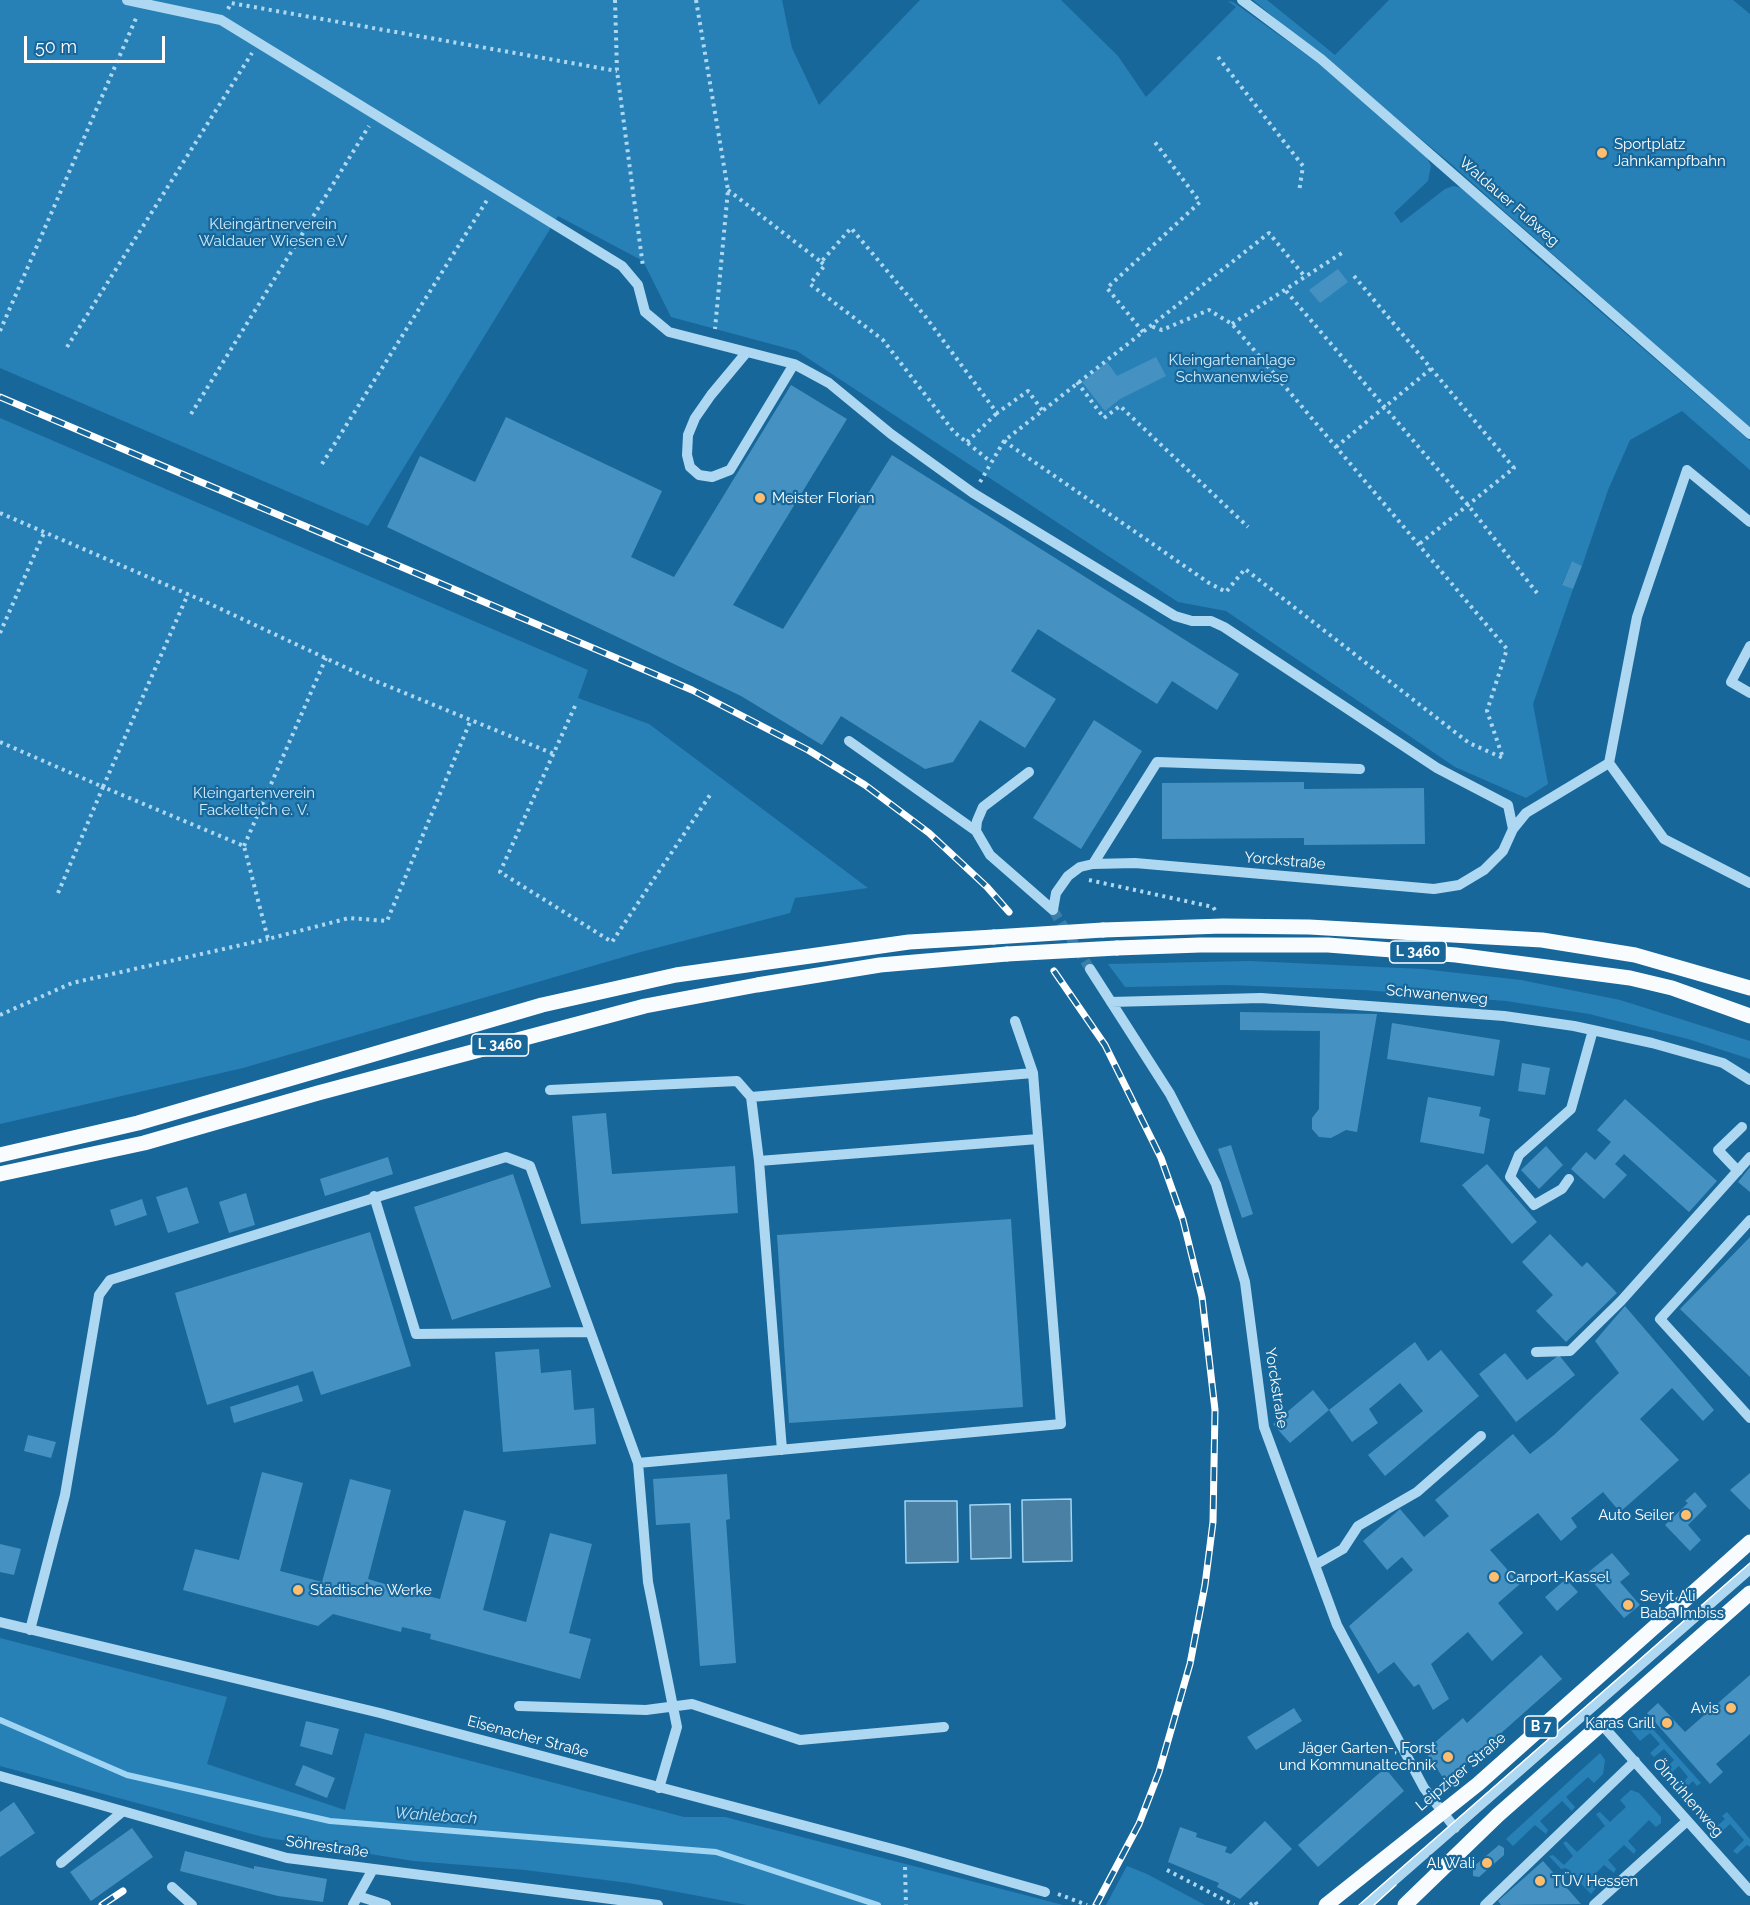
<!DOCTYPE html>
<html>
<head>
<meta charset="utf-8">
<style>
  body { margin:0 }
  #map { position:relative; width:1750px; height:1905px; overflow:hidden; background:#18679a; font-family:Raleway,sans-serif }
  canvas { display:block }
  .scale { position:absolute; left:24px; top:36px; width:141px; height:27px; box-sizing:border-box; border:3px solid #fff; border-top:0; padding-left:8px; font-size:18px; line-height:21px; white-space:nowrap; color:#fff; -webkit-text-stroke:4px #18679a; paint-order:stroke }
</style>
</head>
<body>
<div id="map">
<canvas width="1750" height="1905"></canvas>
<div class="scale">50 m</div>
</div>
<script>
const ctx = document.querySelector('canvas').getContext('2d');
ctx.lineJoin = 'round';
function paint(path, color) { ctx.fillStyle = color; ctx.fill(path, 'evenodd'); }
const shape = rows => new Path2D(rows.map(r => 'M' + r).join(''));
function trace(path, color, width, dash) { ctx.strokeStyle = color; ctx.lineWidth = width; ctx.lineCap = dash ? 'butt' : 'round'; ctx.setLineDash(dash || []); ctx.stroke(path); }
function label(font, color, halo, rows, align = 'center') {
  ctx.font = font + ' Raleway,sans-serif'; ctx.lineWidth = 4.5; ctx.setLineDash([]); ctx.textBaseline = 'middle'; ctx.strokeStyle = halo; ctx.fillStyle = color; for (const [text, x, y, turn = 0] of rows) {
    ctx.save(); ctx.translate(x, y); ctx.rotate((+turn || 0) * Math.PI / 180); ctx.textAlign = isNaN(turn) ? turn : align; if (halo) ctx.strokeText(text, 0, 0); ctx.fillText(text, 0, 0); ctx.restore();
  }
}
const green = shape([
  [0,0,782,0,792,48,819,105,920,0,1061,0,1118,56,1146,97,1236,7,1228,1,1233,2,1318,63,1427,158,1431,166,1428,181,1394,213,1401,223,1445,189,1453,186,1463,188,1529,250,1750,441,1750,470,1682,411,1630,440,1608,490,1582,566,1572,561,1562,584,1573,589,1533,704,1548,784,1526,798,1455,767,1226,611,1178,602,797,351,671,317,643,261,558,216,368,526,0,368],
  [1253,0,1267,0,1335,55,1389,0,1733,0,1750,14,1750,429,1450,163],
  [0,418,588,670,578,698,649,724,868,888,795,898,790,913,637,953,243,1068,0,1124],
  [1250,961,1422,969,1521,980,1620,1000,1750,1041,1750,1059,1688,1039,1589,1014,1506,1001,1363,990,1226,985,1125,987,1108,964],
  [0,1638,227,1697,207,1764,345,1810,365,1733,684,1817,725,1817,1063,1905,747,1905,629,1883,525,1870,414,1861,263,1837,0,1766],
  [1643,1718,1701,1783,1697,1786,1693,1781,1682,1791,1678,1787,1688,1777,1679,1766,1669,1775,1664,1770,1674,1760,1664,1749,1654,1757,1650,1753,1660,1744,1650,1733,1640,1741,1630,1729],
  [1600,1753,1605,1760,1603,1774,1594,1783,1588,1777,1566,1797,1575,1807,1572,1811,1562,1801,1540,1821,1548,1830,1546,1834,1535,1825,1513,1846,1506,1839],
  [1631,1790,1639,1793,1661,1817,1661,1823,1656,1827,1649,1820,1628,1841,1636,1850,1634,1854,1624,1845,1608,1860,1616,1869,1614,1873,1604,1865,1589,1880,1596,1888,1591,1894,1566,1868,1561,1869,1549,1856,1553,1855,1564,1865,1573,1856,1563,1843,1566,1841,1577,1852,1605,1826,1596,1814,1600,1812,1610,1822,1626,1807,1620,1800],
  [1727,1812,1750,1839,1750,1847,1747,1845,1737,1854,1733,1851,1744,1840,1730,1824,1719,1834,1714,1829,1725,1819,1722,1816],
  [1127,1866,1147,1874,1205,1905,1106,1905]
]);
const water = shape([
  [1071,1499,1072,1561,1023,1562,1022,1500,1071,1499],
  [905,1501,957,1501,958,1562,906,1563,905,1501],
  [1010,1504,1011,1558,971,1559,970,1505,1010,1504]
]);
const stream = shape([
  [0,1720,127,1775,330,1821,716,1852,878,1905]
]);
const building = shape([
  [1338,269,1348,282,1320,303,1309,290],
  [1156,357,1166,376,1120,399,1105,411,1082,382,1107,362,1117,376],
  [791,385,847,419,733,605,783,629,892,455,1239,674,1217,710,1172,681,1157,704,1038,629,1011,671,1056,699,1025,748,980,720,953,762,925,769,841,716,822,745,741,696,387,527,420,456,475,482,506,417,662,491,631,557,674,577],
  [1572,561,1582,566,1573,589,1562,585],
  [1094,720,1142,751,1081,849,1033,818],
  [1304,782,1304,789,1424,788,1425,844,1304,845,1304,838,1162,839,1162,783],
  [1240,1012,1377,1014,1357,1132,1346,1130,1331,1138,1319,1137,1312,1129,1312,1118,1319,1109,1320,1031,1240,1030],
  [1392,1023,1500,1040,1494,1076,1387,1059],
  [1522,1063,1550,1068,1545,1095,1518,1091],
  [1428,1097,1481,1107,1479,1116,1490,1119,1484,1154,1420,1142],
  [1625,1099,1717,1181,1689,1212,1624,1154,1615,1164,1627,1175,1604,1199,1571,1169,1586,1152,1595,1160,1611,1142,1597,1130],
  [606,1113,612,1174,735,1166,738,1213,581,1224,572,1116],
  [1231,1145,1253,1214,1242,1218,1218,1149],
  [1546,1146,1563,1165,1539,1189,1521,1170],
  [388,1157,393,1174,325,1196,320,1179],
  [1487,1164,1537,1222,1512,1244,1462,1185],
  [1750,1167,1750,1192,1738,1182],
  [513,1174,551,1287,452,1320,414,1207],
  [187,1187,199,1223,168,1233,156,1197],
  [246,1193,255,1225,229,1233,219,1202],
  [142,1199,147,1215,115,1226,110,1210],
  [1011,1219,1023,1407,789,1423,777,1235],
  [370,1232,411,1366,321,1395,313,1371,207,1405,175,1293],
  [1550,1234,1582,1267,1587,1262,1617,1293,1566,1342,1536,1311,1553,1295,1522,1262],
  [1750,1237,1750,1377,1680,1309],
  [1625,1306,1714,1410,1703,1421,1672,1388,1640,1419,1679,1460,1620,1512,1603,1492,1571,1518,1577,1527,1561,1541,1538,1513,1490,1550,1520,1584,1498,1603,1523,1633,1492,1661,1468,1632,1431,1664,1449,1699,1433,1710,1419,1684,1414,1687,1394,1662,1378,1674,1349,1626,1413,1570,1402,1557,1387,1570,1363,1541,1400,1509,1424,1537,1449,1516,1435,1500,1513,1434,1530,1454,1554,1435,1619,1373,1595,1341],
  [1415,1342,1428,1361,1441,1350,1479,1396,1385,1476,1368,1455,1423,1411,1400,1383,1369,1409,1378,1423,1352,1442,1329,1410,1290,1443,1273,1424,1313,1390,1329,1410],
  [539,1349,541,1373,571,1370,574,1410,594,1408,596,1444,503,1452,495,1352],
  [1505,1353,1527,1380,1559,1355,1575,1375,1516,1422,1479,1374],
  [298,1385,303,1401,234,1423,230,1407],
  [28,1435,56,1442,51,1458,24,1451],
  [262,1472,303,1483,280,1571,322,1582,350,1479,391,1490,368,1579,412,1592,440,1599,464,1510,506,1521,483,1610,526,1622,550,1533,592,1544,569,1633,591,1639,580,1679,430,1639,431,1634,402,1627,401,1632,333,1614,318,1626,183,1590,195,1549,239,1560],
  [1750,1473,1750,1510,1730,1490],
  [727,1474,730,1519,726,1520,736,1663,700,1666,690,1523,656,1525,653,1479],
  [1695,1492,1707,1506,1688,1525,1701,1540,1690,1551,1665,1525,1688,1503,1685,1501],
  [0,1544,21,1549,14,1575,0,1572],
  [1612,1553,1630,1574,1620,1582,1640,1605,1624,1618,1586,1574],
  [1566,1579,1578,1592,1557,1611,1545,1597],
  [1541,1655,1562,1679,1446,1782,1425,1751,1463,1718,1467,1723],
  [1750,1675,1750,1734,1716,1764,1723,1772,1710,1784,1647,1713,1658,1703,1685,1732],
  [1294,1708,1302,1721,1256,1750,1247,1737],
  [306,1721,339,1729,332,1755,300,1746],
  [303,1765,335,1778,327,1798,295,1785],
  [1385,1768,1404,1791,1318,1867,1298,1845],
  [14,1802,35,1833,0,1857,0,1812],
  [1265,1821,1292,1849,1240,1899,1217,1887,1219,1883,1168,1862,1180,1827,1197,1833,1196,1837,1227,1847,1225,1852,1231,1854],
  [132,1828,153,1857,91,1901,70,1872],
  [1499,1845,1504,1848,1504,1855,1479,1877,1473,1876,1473,1867],
  [185,1851,254,1869,254,1866,327,1879,323,1902,278,1896,180,1871],
  [1543,1861,1581,1904,1501,1905,1498,1901]
]);
const minorTunnel = shape([
  [1053,910,1090,969]
]);
const path = shape([
  [615,0,617,71,643,267],
  [696,0,728,190,715,329],
  [228,9,231,3,617,71],
  [1218,57,1303,166,1299,192],
  [728,190,821,262,851,228,925,316,997,413,1028,391,1042,410],
  [821,262,825,265,810,284,883,340,954,432,991,462],
  [1354,276,1514,468,1418,545],
  [1286,291,1468,505,1537,593],
  [1232,324,1345,251],
  [0,331,137,16],
  [1143,332,1107,288,1200,202,1154,141],
  [67,347,252,53],
  [1077,382,1104,418,1120,406,1248,527],
  [191,414,369,126],
  [1004,441,1209,583,1226,592,1245,569,1469,743,1503,758,1487,711,1507,649,1232,324,1209,310,1162,330,1151,326],
  [967,442,997,413],
  [1336,447,1432,368],
  [322,464,489,197],
  [980,482,1004,441,1269,233,1306,278],
  [0,513,206,602,368,678,554,754],
  [0,633,44,533],
  [575,706,500,872,612,942,712,792],
  [0,742,103,787,188,594],
  [244,846,326,658],
  [1089,880,1213,907,1215,910],
  [58,893,103,787,244,846,268,939,349,918,387,921,470,722],
  [0,1015,72,983,268,939],
  [905,1867,906,1905],
  [1167,1870,1234,1905],
  [1058,1894,1087,1905],
  [1250,1905,1255,1901,1257,1905]
]);
const minor = shape([
  [127,0,221,20,495,188,622,266,638,285,645,312,669,332,794,364,829,383,891,434,973,493,1175,616,1192,621,1211,621,1224,627,1437,768,1508,805,1513,829],
  [1242,0,1321,59,1750,434],
  [746,353,711,395,695,418,688,435,687,455,690,467,699,475,712,477,730,470,794,364],
  [1750,522,1687,470,1637,617,1609,763,1664,839,1750,883],
  [1750,646,1731,682,1750,693],
  [849,741,976,831],
  [1029,772,983,807,977,821,976,831,990,855,1053,910],
  [1093,864,1157,762,1360,769],
  [1053,910,1056,893,1068,876,1080,867,1093,864,1135,863,1434,889,1459,885,1484,870,1503,851,1513,829,1526,813,1609,763],
  [1090,969,1170,1094,1216,1184,1245,1282,1264,1427,1337,1625,1424,1788,1455,1828],
  [1111,1002,1261,998,1504,1016,1574,1026,1652,1043,1723,1063,1750,1080],
  [550,1090,737,1081,751,1097,759,1161,1038,1139],
  [751,1097,1033,1073],
  [759,1161,782,1450],
  [1738,1171,1718,1150,1742,1127],
  [1569,1179,1562,1189,1534,1205,1510,1177,1519,1155,1571,1109,1593,1030],
  [374,1196,416,1334,590,1332],
  [1750,1220,1660,1319,1750,1418],
  [1536,1352,1570,1351,1621,1301,1750,1157],
  [638,1463,1061,1424,1033,1073,1015,1021],
  [1315,1565,1343,1549,1358,1526,1417,1492,1481,1436],
  [0,1622,380,1713,904,1852,1045,1892],
  [30,1630,65,1495,99,1295,110,1280,506,1157,530,1166,638,1463,648,1582,677,1727,659,1788],
  [519,1706,646,1710,692,1704,800,1740,944,1727],
  [1602,1725,1750,1891],
  [0,1776,287,1858,658,1905],
  [61,1863,122,1812],
  [172,1887,192,1905],
  [358,1896,386,1905],
  [353,1905,373,1869],
  [1366,1905,1750,1569],
  [1485,1905,1635,1761],
  [1594,1905,1687,1821]
]);
const major = shape([
  [1103,930,1223,926,1309,927,1542,940,1635,955,1750,988],
  [1117,948,1200,945,1328,945,1456,955,1630,978,1672,988,1750,1016],
  [0,1155,138,1123,542,1005,676,975,909,942,994,937],
  [0,1174,144,1143,318,1093,645,1006,757,985,880,965,1007,954],
  [1326,1905,1478,1784,1750,1542],
  [1405,1905,1498,1815,1750,1593]
]);
const tram = shape([
  [1359,1905,1750,1563],
  [1374,1905,1396,1885]
]);
const rail = shape([
  [0,397,692,690,808,750,865,785,929,833,987,887,1009,912],
  [1054,971,1105,1045,1161,1158,1183,1220,1202,1297,1215,1410,1213,1522,1205,1585,1190,1664,1159,1772,1139,1824,1096,1905],
  [102,1905,123,1891]
]);
const majorBridge = shape([
  [994,937,1103,930],
  [1007,954,1117,948]
]);
const markers = [
  [1602,153,6,"#ffbd6e"],
  [760,498,6,"#ffbd6e"],
  [1686,1515,6,"#ffbd6e"],
  [1494,1577,6,"#ffbd6e"],
  [298,1590,6,"#ffbd6e"],
  [1628,1605,6,"#ffbd6e"],
  [1731,1708,6,"#ffbd6e"],
  [1667,1723,6,"#ffbd6e"],
  [1448,1757,6,"#ffbd6e"],
  [1487,1863,6,"#ffbd6e"],
  [1540,1881,6,"#ffbd6e"]
];
const shields = [
  [1418,952,57],
  [500,1045,57],
  [1541,1727,33]
];
const shieldNames = [
  ["L 3460",1418,952],
  ["L 3460",500,1045],
  ["B 7",1541,1727]
];
const poiNames = [
  ["Sportplatz",1614,144],
  ["Jahnkampfbahn",1614,161],
  ["Meister Florian",772,498],
  ["Auto Seiler",1674,1515,"right"],
  ["Carport-Kassel",1506,1577],
  ["Städtische Werke",310,1590],
  ["Seyit Ali",1640,1596],
  ["Baba Imbiss",1640,1613],
  ["Avis",1719,1708,"right"],
  ["Karas Grill",1655,1723,"right"],
  ["Jäger Garten-, Forst",1436,1748,"right"],
  ["und Kommunaltechnik",1436,1765,"right"],
  ["Al Wali",1475,1863,"right"],
  ["TÜV Hessen",1552,1881]
];
const streetNames = [
  ["Waldauer Fußweg",1509,202,41],
  ["Yorckstraße",1285,861,5],
  ["Schwanenweg",1437,995,5],
  ["Yorckstraße",1276,1388,81],
  ["Eisenacher Straße",528,1737,15],
  ["Leipziger Straße",1461,1772,-40],
  ["Ölmühlenweg",1688,1798,49],
  ["Söhrestraße",327,1847,8]
];
const parkNames = [
  ["Kleingärtnerverein",273,224],
  ["Waldauer Wiesen e.V",273,241],
  ["Kleingartenanlage",1232,360],
  ["Schwanenwiese",1232,377],
  ["Kleingartenverein",254,793],
  ["Fackelteich e. V.",254,810]
];
const waterNames = [
  ["Wahlebach",436,1816,4]
];
paint(green, '#2881b6');
paint(water, '#4a80a3');
trace(water, '#a1d5f4', 1.5);
trace(stream, '#a1d5f4', 6);
paint(building, '#4592c2');
trace(minorTunnel, '#3b7ea9', 10, [10, 5]);
trace(path, '#aed8f1', 4, [3, 4.5]);
trace(minor, '#aed8f1', 10);
trace(major, '#f8fcff', 15);
trace(tram, '#fff', 1.5);
trace(rail, '#fff', 7);
trace(rail, '#18679a', 4.5, [14]);
trace(majorBridge, '#f8fcff', 15);
for (const [x, y, r, color] of markers) { const dot = new Path2D(); dot.arc(x, y, r, 0, 2 * Math.PI); ctx.fillStyle = color; ctx.fill(dot); trace(dot, '#18679a', 2); }
for (const [x, y, w] of shields) { const box = new Path2D(); box.roundRect(x - w / 2, y - 11, w, 22, 4.5); ctx.fillStyle = '#18679a'; ctx.fill(box); trace(box, '#fff', 1.5); }
label('bold 14px', '#fff', null, shieldNames);
label('15px', '#fff', '#18679a', poiNames, 'left');
label('15px', '#fff', '#18679a', streetNames);
label('15px', '#d5edfc', '#18679a', parkNames);
label('italic 16px', '#c2e4f9', '#18679a', waterNames);
</script>
</body>
</html>
